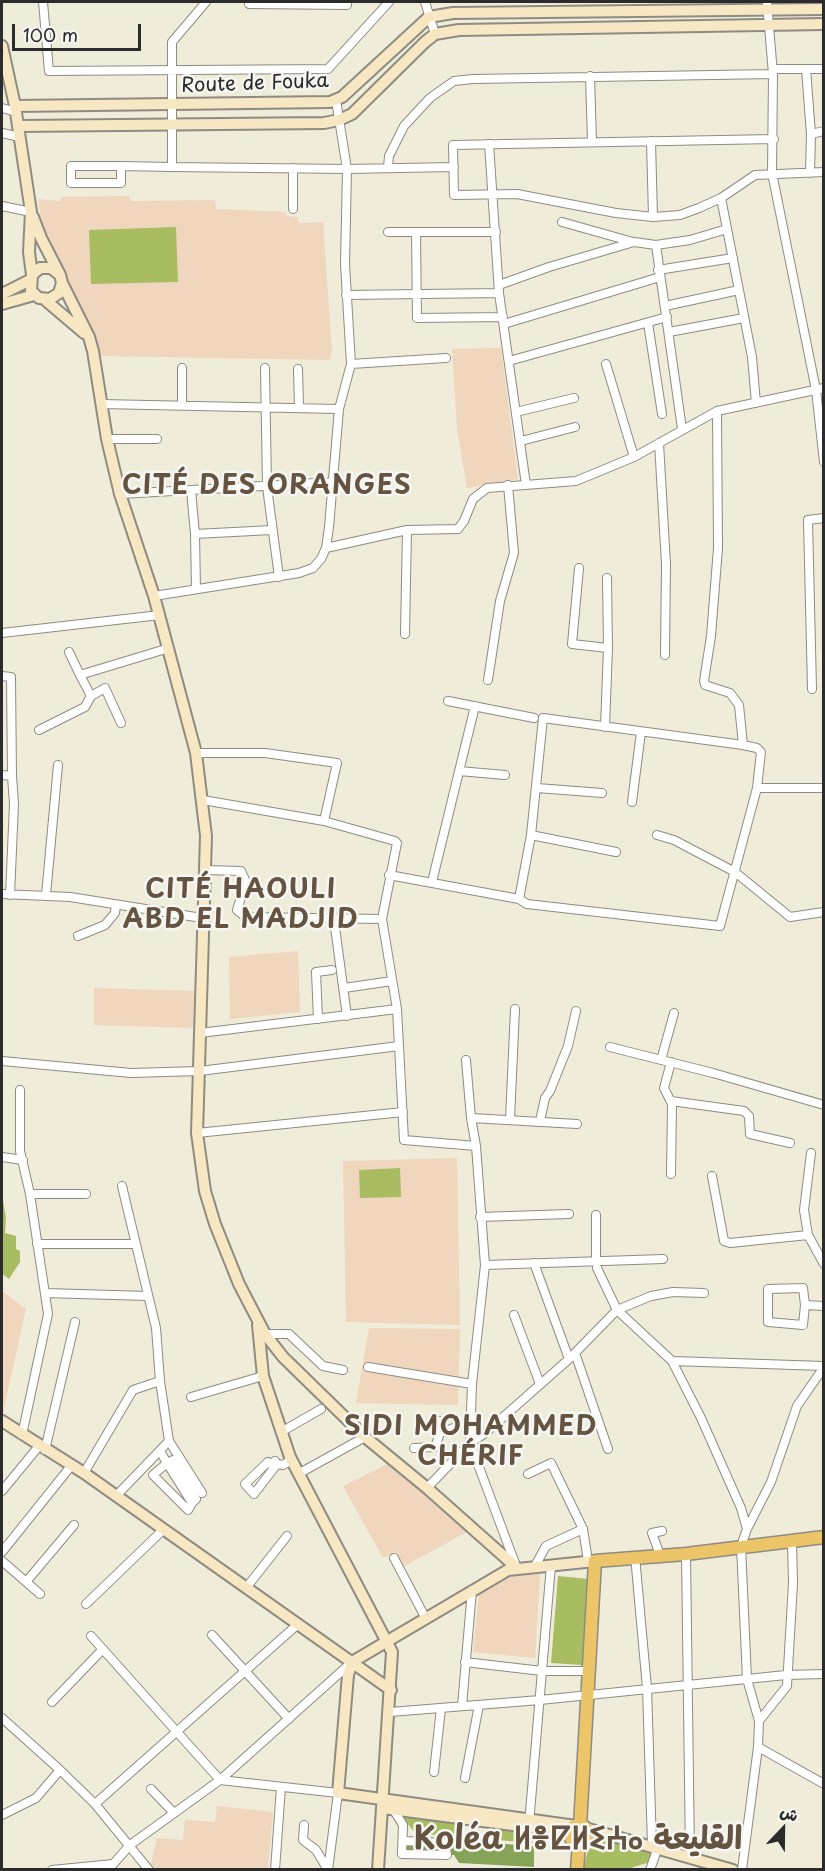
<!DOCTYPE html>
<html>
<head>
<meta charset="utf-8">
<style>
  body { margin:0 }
  #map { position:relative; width:825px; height:1871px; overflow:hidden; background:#f0ecda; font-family:"Playpen Sans","Playpen Sans Arabic",sans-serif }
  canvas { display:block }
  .frame { position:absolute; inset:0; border:3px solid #2b2b2b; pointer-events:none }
  .north { position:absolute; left:753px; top:1799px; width:60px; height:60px; -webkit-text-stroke:4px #f6f6f2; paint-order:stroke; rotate:22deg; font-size:16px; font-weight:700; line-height:24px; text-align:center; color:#2b2b2b }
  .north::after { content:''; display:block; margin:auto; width:21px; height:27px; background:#2b2b2b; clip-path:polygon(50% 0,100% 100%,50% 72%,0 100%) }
  .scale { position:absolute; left:12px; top:24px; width:129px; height:27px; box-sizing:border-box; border:3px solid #2b2b2b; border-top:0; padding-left:8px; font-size:18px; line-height:21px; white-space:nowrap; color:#2b2b2b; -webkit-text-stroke:4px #f6f6f2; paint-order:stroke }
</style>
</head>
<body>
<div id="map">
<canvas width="825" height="1871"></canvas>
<div class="frame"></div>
<div class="north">ش</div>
<div class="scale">100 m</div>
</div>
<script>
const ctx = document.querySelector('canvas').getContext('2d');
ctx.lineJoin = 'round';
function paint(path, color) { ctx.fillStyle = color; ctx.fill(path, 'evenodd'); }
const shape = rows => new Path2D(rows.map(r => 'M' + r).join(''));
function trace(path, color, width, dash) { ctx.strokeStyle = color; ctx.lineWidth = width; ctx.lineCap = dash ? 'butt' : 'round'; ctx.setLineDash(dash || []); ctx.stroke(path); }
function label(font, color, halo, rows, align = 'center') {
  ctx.font = font + ' "Playpen Sans","Playpen Sans Arabic","Noto Sans Tifinagh",sans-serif'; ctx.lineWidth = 5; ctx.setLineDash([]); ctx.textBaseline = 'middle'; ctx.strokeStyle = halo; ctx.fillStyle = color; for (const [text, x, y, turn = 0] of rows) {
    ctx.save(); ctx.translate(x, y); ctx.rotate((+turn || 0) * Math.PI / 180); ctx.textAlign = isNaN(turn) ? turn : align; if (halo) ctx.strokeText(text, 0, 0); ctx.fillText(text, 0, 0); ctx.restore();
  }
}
const built = shape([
  [129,196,131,201,215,200,216,209,286,212,287,216,298,217,299,223,323,222,332,350,330,360,97,356,85,318,42,226,38,199,60,201,62,197],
  [501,348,518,479,467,488,457,430,452,349],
  [298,951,300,1012,230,1019,229,957],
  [94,988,194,991,193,1028,94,1025],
  [457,1158,460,1325,346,1322,343,1161],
  [2,1291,26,1309,3,1413,2,1411],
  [369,1328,460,1329,458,1405,356,1403],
  [389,1463,467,1532,403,1567,395,1552,383,1558,343,1486],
  [538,1574,540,1575,535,1658,473,1652,479,1592,507,1577],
  [217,1806,273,1812,268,1869,150,1868,157,1838,183,1840,185,1820,215,1822]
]);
const green = shape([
  [176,227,178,282,91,284,89,230],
  [400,1168,401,1197,360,1198,359,1170],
  [2,1194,6,1218,5,1233,16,1236,16,1249,20,1251,20,1262,9,1279,2,1274],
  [558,1576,589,1579,582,1665,551,1663],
  [400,1814,461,1821,460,1837,415,1833],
  [497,1828,537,1832,537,1843,496,1840],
  [601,1840,647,1851,651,1854,650,1862,627,1869,583,1870,588,1850]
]);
const forest = shape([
  [404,1837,534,1846,534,1867,459,1863,454,1855,407,1853]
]);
const street = shape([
  [43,2,49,71,328,69,389,2],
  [250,2,249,4,347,5],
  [425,2,435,34],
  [767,2,773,74,772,173,816,390,824,462],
  [773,69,824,69],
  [806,69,811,134,810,173],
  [590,76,592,142],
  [336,100,347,169,345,264,351,364,446,358],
  [2,108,16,112],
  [2,133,20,137],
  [811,134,824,131],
  [774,139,453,145,454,195,517,194,616,213,653,217,680,215,699,208,721,198,755,175,824,172],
  [651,141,653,217],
  [489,144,499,293,526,485],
  [121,166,121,183,71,183,71,166,121,166,172,167,347,169,454,167],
  [172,167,172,42,206,2],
  [388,167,389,156,404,126,430,98,454,81,473,79,773,74],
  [293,168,293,209],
  [721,198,752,357,756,403],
  [2,206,31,212],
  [562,222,633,242],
  [388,232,496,232],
  [416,232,417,318,503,317],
  [656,245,682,429],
  [658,270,733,258],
  [499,285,549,267,634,242,656,245,690,240,727,229],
  [346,295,499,293],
  [665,306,739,290],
  [648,323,662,414],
  [504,324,660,277],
  [669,332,744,318],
  [509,361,667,317],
  [606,364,634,457],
  [265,368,267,487,279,577],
  [298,369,299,406],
  [101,404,339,409],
  [182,405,182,368],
  [516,412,574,398],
  [107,439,157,439],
  [521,441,575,427],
  [659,443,666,564,665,655],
  [191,490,195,534,196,589],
  [120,494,334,482],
  [195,534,272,530],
  [326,548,407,530,458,529,464,521,473,499,487,488,576,481,634,457,717,411,824,388],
  [579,568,572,644,608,648,605,727],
  [607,578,608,648],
  [154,596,299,573,313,568,321,559,326,548,329,527,339,409,351,364],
  [2,633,160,615],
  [405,634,407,530],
  [69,652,80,675],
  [2,676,11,677,12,776],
  [488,680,500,601,514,553,508,485],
  [812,689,808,520,824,518],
  [448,701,534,718],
  [121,723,105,688,91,696,80,675,169,648],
  [39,730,85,707,91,696],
  [743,745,757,748,761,752,757,788],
  [196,753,265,753,337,763,324,821],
  [459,771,505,775],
  [2,775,12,776,14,804,10,895],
  [537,788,602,793],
  [203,800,324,821,395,841,397,843,382,919,397,1009,404,1140,476,1146],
  [632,802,641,732],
  [531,835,616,852],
  [657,835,674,840,735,872,790,917,824,912],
  [205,870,241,871,246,882,237,910,245,917,382,919],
  [389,875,519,899,527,904,720,926,757,788,824,788],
  [432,882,475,706],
  [2,894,70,897,202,918],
  [46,895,58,765],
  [519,899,531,835,543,718,743,745,739,705,730,693,705,685,704,681,711,636,718,548,717,411],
  [334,920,347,1016],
  [78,936,105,925,115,913,116,905],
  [344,988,392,981],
  [318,1019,316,972,332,970],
  [200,1033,397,1009],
  [610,1047,713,1073,824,1105],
  [466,1060,471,1118],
  [661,1060,674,1013],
  [2,1061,131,1073,200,1071,399,1046],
  [671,1062,664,1088,672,1104,671,1174],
  [20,1090,20,1151,30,1194,48,1314,22,1435],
  [671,1101,744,1111,749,1116,750,1134,790,1143],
  [510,1119,515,1009],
  [540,1121,545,1098,550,1091,568,1046,576,1011],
  [197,1133,403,1112],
  [811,1153,804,1210,808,1235,824,1264],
  [2,1157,23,1160],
  [712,1176,724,1241,730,1243,808,1235],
  [30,1194,86,1194],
  [480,1217,569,1214],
  [37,1244,135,1244],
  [596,1260,596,1215],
  [534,1263,569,1359],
  [485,1265,663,1259],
  [597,1268,617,1310,672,1361,701,1418,741,1508,747,1529,741,1546,747,1679,759,1721,758,1747,824,1784],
  [803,1288,805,1305,803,1325,768,1322,768,1289,803,1288],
  [45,1293,148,1296],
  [805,1305,824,1306],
  [514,1315,540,1384],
  [265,1334,289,1334,323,1366,343,1370],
  [575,1353,608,1449],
  [672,1361,824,1366],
  [368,1367,472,1384],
  [191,1397,263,1376],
  [281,1432,321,1409],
  [440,1433,440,1421],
  [169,1441,202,1493],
  [414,1448,435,1447,440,1433,470,1422],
  [45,1450,75,1322],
  [160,1451,167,1463,192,1503,196,1499,173,1460,167,1463,153,1475,188,1510,192,1503],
  [277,1464,275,1461,271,1464,268,1462,245,1484,254,1494,277,1464,283,1465,291,1460],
  [84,1473,133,1390,160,1381],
  [298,1474,365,1437],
  [528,1474,551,1463,583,1529],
  [427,1488,470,1443,484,1434,569,1359,617,1310,651,1296,673,1292,704,1293],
  [2,1491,39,1446],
  [116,1496,169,1441,160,1381,156,1328,122,1186],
  [747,1529,771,1482,797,1406,824,1367],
  [2,1552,71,1466],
  [686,1554,690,1857],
  [660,1555,652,1533,662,1531],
  [635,1556,647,1688,652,1845],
  [394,1558,425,1617],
  [2,1561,40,1594],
  [516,1566,470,1443,472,1384,485,1265,476,1146,471,1118,577,1124],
  [535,1566,546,1546,583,1529,588,1561],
  [26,1582,74,1525],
  [246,1588,287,1536],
  [86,1604,164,1529],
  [212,1635,289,1719],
  [91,1636,220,1780,338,1793,328,1870],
  [465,1662,542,1671,589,1671],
  [52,1702,103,1649],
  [462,1706,472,1590],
  [390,1712,540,1700,786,1675,824,1674],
  [2,1718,60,1770,95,1804,149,1870],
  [759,1721,787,1686,793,1583,792,1540],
  [434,1772,441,1708],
  [465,1778,479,1705],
  [151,1789,173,1812],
  [95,1804,297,1625],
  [393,1809,403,1825,402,1853,402,1854,447,1855,445,1843,403,1841],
  [2,1815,36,1798,60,1770],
  [529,1824,551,1565],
  [304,1825,303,1840,316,1850,328,1870],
  [52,1870,113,1864],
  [108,1870,130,1845,220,1780,352,1662],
  [275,1870,281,1787],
  [650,1870,658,1847],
  [742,1870,758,1747]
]);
const secondary = shape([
  [2,46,15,106,31,212,29,252,32,275],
  [15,106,330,102,342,97,429,17,453,13,824,9],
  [18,126,324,123,339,120,352,114,425,42,435,34,459,30,824,24],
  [33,217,41,238,60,275,62,283,59,293,50,299,39,298,31,291,32,275,40,268,51,268,60,275],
  [62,283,89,337,93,351,107,439,120,494,154,596,196,753,206,836,197,1133,205,1191,215,1224,239,1284,265,1334,283,1357,365,1437,427,1488,517,1568],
  [2,294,30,280],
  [44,299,84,333],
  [2,304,34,295],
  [258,1325,263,1376,290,1457,392,1652,378,1870],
  [2,1421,84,1473,391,1690],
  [352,1662,348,1675,338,1793,576,1826],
  [352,1662,508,1570,595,1561],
  [383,1808,559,1831,571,1837],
  [585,1828,733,1870]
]);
const primary = shape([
  '570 1834a9 9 0 1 1 18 0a9 9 0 1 1-18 0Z',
  [580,1826,595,1561,686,1554,824,1537],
  [577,1870,579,1843]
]);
const streetNames = [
  ["Route de Fouka",255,84,-2]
];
const districtNames = [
  ["CITÉ DES ORANGES",267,487],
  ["CITÉ HAOULI",241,891],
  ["ABD EL MADJID",241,921],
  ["SIDI MOHAMMED",471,1428],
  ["CHÉRIF",471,1458]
];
const townNames = [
  ["Koléa ⵍⴻⵇⵍⵉⵄⴰ القليعة",578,1840]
];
paint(built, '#f0d6bc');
paint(green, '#a8bd62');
paint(forest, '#86a458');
trace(street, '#8e8c82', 10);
trace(secondary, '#8e8c82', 14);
trace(primary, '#8e8c82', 15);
trace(street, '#fff', 8);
trace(secondary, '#f7e8c3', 10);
trace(primary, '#ecc569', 12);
label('20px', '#2b2b2b', '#f6f6f2', streetNames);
ctx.letterSpacing = '1.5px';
label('bold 26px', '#645441', '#f6f6f2', districtNames);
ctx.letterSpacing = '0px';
label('bold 32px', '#645441', '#f6f6f2', townNames);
</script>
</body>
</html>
